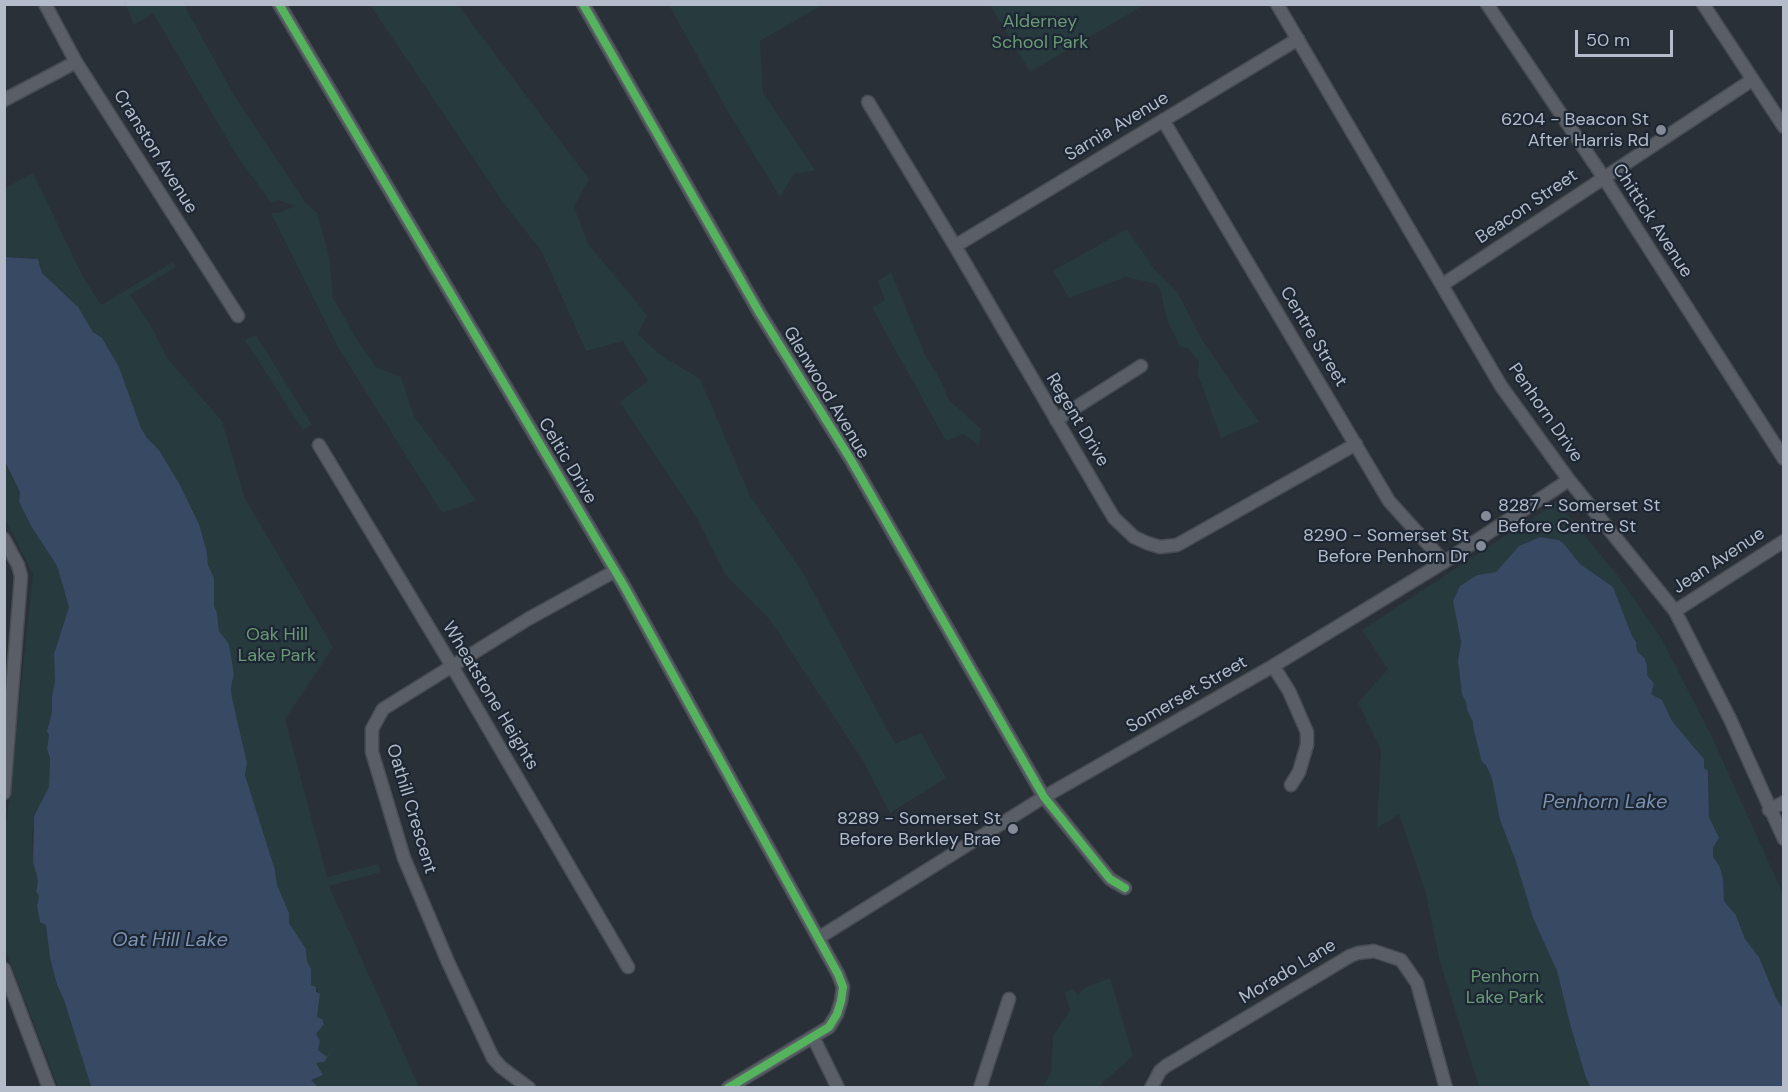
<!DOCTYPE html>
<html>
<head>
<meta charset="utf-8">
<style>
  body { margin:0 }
  #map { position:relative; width:1788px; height:1092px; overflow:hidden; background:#2a3038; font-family:"DM Sans",sans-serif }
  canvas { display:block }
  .frame { position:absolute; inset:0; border:6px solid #b4bcc9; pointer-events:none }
  .scale { position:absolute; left:1575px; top:30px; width:98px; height:27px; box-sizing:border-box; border:3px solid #b4bcc9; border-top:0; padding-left:8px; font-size:18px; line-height:21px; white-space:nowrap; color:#b4bcc9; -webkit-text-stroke:4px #1d2633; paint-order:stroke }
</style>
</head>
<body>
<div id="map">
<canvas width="1788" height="1092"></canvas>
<div class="frame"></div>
<div class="scale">50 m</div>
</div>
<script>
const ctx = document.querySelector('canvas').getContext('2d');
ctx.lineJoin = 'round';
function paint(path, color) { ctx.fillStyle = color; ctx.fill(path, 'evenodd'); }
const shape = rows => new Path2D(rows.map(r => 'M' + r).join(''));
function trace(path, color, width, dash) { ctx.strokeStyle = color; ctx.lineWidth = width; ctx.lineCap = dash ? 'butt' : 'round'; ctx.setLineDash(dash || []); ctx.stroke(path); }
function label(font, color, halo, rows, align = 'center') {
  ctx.font = font + ' "DM Sans",sans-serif'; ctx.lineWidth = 4.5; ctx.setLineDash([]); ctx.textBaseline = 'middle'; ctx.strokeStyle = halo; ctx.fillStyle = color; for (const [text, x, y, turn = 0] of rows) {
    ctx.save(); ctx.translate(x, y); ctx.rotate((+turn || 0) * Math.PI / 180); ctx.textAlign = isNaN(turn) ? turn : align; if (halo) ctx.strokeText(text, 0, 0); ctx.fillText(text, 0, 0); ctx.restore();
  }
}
const green = shape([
  [126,5,184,5,235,97,305,202,317,213,329,256,333,298,357,340,376,367,401,377,414,417,460,477,476,501,442,513,339,349,271,213,278,213,295,206,279,200,271,203,236,154,153,13,134,25],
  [370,5,458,5,589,179,574,207,588,244,647,315,638,334,659,354,700,379,750,496,803,573,895,744,921,733,946,778,890,813,863,761,770,620,725,574,697,518,620,402,648,381,623,341,586,351,542,252,503,202],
  [669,5,822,5,760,41,763,93,815,170,794,174,780,197,727,110],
  [990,5,1144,5,1030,72],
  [33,173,83,277,101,305,173,262,176,267,130,295,151,326,167,358,222,421,245,499,333,647,285,719,327,877,378,864,381,872,329,886,419,1087,318,1088,311,1080,323,1075,316,1063,321,1063,325,1055,318,1050,319,1044,316,1034,322,1027,317,1014,320,997,316,987,311,985,311,969,307,961,306,949,289,923,289,913,277,885,275,870,245,775,247,763,232,698,231,687,234,674,229,644,219,631,217,613,214,606,214,579,208,565,208,555,203,536,195,515,180,485,159,450,147,438,141,428,119,367,102,338,95,334,71,300,42,273,41,265,35,258,5,257,5,188],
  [1127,229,1154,269,1178,293,1202,340,1259,422,1221,438,1197,372,1199,362,1189,349,1180,346,1167,320,1161,292,1157,284,1126,277,1069,298,1053,271],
  [891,272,925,355,941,381,949,400,981,429,979,445,963,434,946,441,872,308,885,300,878,281],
  [256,335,312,425,303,430,245,340],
  [4,462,20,492,19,502,22,508,41,542,57,566,69,607,54,654,55,681,52,695,52,712,47,729,49,736,47,749,50,758,49,787,45,798,35,813,32,833,33,862,38,881,36,888,39,896,37,902,40,922,46,925,50,958,57,985,64,1000,92,1087,58,1087,5,948,5,837,33,574,5,519],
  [1557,502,1618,576,1661,638,1711,735,1783,894,1783,1009,1776,998,1759,957,1745,939,1736,915,1724,901,1723,879,1720,867,1713,857,1713,848,1718,841,1709,817,1709,772,1704,768,1702,756,1672,721,1662,700,1651,694,1654,684,1647,675,1647,666,1645,659,1637,651,1636,642,1632,636,1613,587,1580,564,1564,544,1559,540,1541,537,1519,546,1496,572,1477,575,1460,586,1453,601,1461,642,1458,661,1467,710,1473,722,1473,727,1481,754,1492,779,1500,820,1515,859,1533,918,1557,971,1570,1024,1591,1087,1479,1087,1440,962,1425,890,1399,814,1377,828,1381,750,1358,703,1388,669,1362,630],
  [1110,978,1133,1056,1098,1087,1043,1087,1051,1072,1053,1036,1070,1010,1065,993,1072,989,1078,995,1085,988]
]);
const water = shape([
  [5,257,38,259,42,273,78,307,93,332,102,338,119,367,141,428,147,438,159,450,180,485,199,524,207,552,208,565,214,578,214,606,217,613,219,631,229,644,234,674,231,687,232,698,247,763,245,775,275,870,277,885,289,913,289,923,306,949,307,961,311,969,311,985,316,987,316,992,320,994,317,1017,322,1019,324,1024,316,1034,320,1041,318,1050,327,1057,342,1036,324,1062,316,1063,323,1075,311,1080,318,1087,92,1088,90,1083,64,1000,57,985,50,958,46,925,40,922,37,906,39,896,36,891,38,881,33,862,34,816,49,787,50,758,47,749,49,736,47,731,52,712,52,695,55,681,54,654,69,607,57,566,33,529,22,508,19,502,20,492,5,462],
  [1540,537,1559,540,1564,544,1580,564,1613,587,1632,636,1636,642,1637,651,1645,659,1647,666,1647,675,1654,684,1651,694,1662,700,1672,721,1704,759,1704,768,1708,771,1709,817,1719,838,1713,848,1713,857,1720,867,1723,879,1724,901,1736,915,1745,939,1759,957,1776,998,1783,1009,1783,1087,1591,1088,1586,1078,1570,1024,1557,971,1533,918,1515,859,1500,820,1492,779,1486,765,1482,762,1473,727,1473,722,1467,710,1466,702,1462,694,1458,661,1461,642,1453,601,1460,586,1477,575,1496,572,1519,546]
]);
const street = shape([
  [45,4,76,62,238,316],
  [279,4,624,586,838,974,843,987,841,1001,837,1014,829,1027,728,1088],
  [583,4,759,312,851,460,1044,797,1110,879,1125,888],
  [1277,4,1501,386,1569,480,1675,611,1730,719,1784,839],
  [1487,4,1604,178,1784,459],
  [1703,4,1784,127],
  [4,100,76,62],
  [868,102,955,246,1105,503,1114,518,1134,537,1147,543,1160,547,1177,545,1356,444],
  [1163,120,1389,501,1444,562],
  [955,246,1298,39],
  [1442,285,1752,80],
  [1056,420,1141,366],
  [319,445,452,666,628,967],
  [4,539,18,565,21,576,4,793],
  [1675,611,1784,541],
  [1273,666,1289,691,1307,732,1307,745,1299,772,1291,785],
  [1769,810,1784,802],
  [820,937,1044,797,1273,666,1444,562,1569,480],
  [4,969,49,1088],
  [813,1037,838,1088],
  [529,1088,501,1067,493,1058,448,962,404,858,372,752,372,729,383,709,528,619,615,571],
  [980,1088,1009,999],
  [1151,1088,1160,1071,1166,1066,1350,956,1358,953,1374,951,1401,960,1417,983,1446,1088]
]);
const cycleway = shape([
  [279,4,624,586,838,974,843,987,841,1001,837,1014,829,1027,728,1088],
  [583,4,759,312,851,460,1044,797,1110,879,1125,888]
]);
const markers = [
  [1661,130,6,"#848b96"],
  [1486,516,6,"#848b96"],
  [1481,546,6,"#848b96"],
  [1013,829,6,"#848b96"]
];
const parkNames = [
  ["Alderney",1040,22],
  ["School Park",1040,43],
  ["Oak Hill",277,635],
  ["Lake Park",277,656],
  ["Penhorn",1505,977],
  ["Lake Park",1505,998]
];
const poiNames = [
  ["6204 - Beacon St",1649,120],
  ["After Harris Rd",1649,141],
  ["8287 - Somerset St",1498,506,"left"],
  ["Before Centre St",1498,527,"left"],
  ["8290 - Somerset St",1469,536],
  ["Before Penhorn Dr",1469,557],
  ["8289 - Somerset St",1001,819],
  ["Before Berkley Brae",1001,840]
];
const streetNames = [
  ["Sarnia Avenue",1117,127,-31],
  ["Cranston Avenue",155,152,58],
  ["Beacon Street",1527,207,-34],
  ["Chittick Avenue",1652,221,57],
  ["Centre Street",1313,337,59],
  ["Glenwood Avenue",826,393,59],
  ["Penhorn Drive",1545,413,55],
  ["Regent Drive",1077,420,59],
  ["Celtic Drive",567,461,59],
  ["Jean Avenue",1719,561,-33],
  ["Somerset Street",1187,695,-30],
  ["Wheatstone Heights",490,696,59],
  ["Oathill Crescent",411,809,73],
  ["Morado Lane",1288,972,-31]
];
const waterNames = [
  ["Penhorn Lake",1605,803],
  ["Oat Hill Lake",170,941]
];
paint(green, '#273a3e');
paint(water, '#384963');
trace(street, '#484c53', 15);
trace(street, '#5a5e66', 12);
trace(cycleway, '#56b35d', 8);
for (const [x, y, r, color] of markers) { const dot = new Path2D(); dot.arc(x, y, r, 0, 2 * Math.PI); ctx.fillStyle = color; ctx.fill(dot); trace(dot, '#1d2633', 2); }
label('18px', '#6b9a76', '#1d2633', parkNames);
label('18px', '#b4bcc9', '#1d2633', poiNames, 'right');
label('18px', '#b4bcc9', '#1d2633', streetNames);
label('italic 20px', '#7c92b1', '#1d2633', waterNames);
</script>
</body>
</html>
